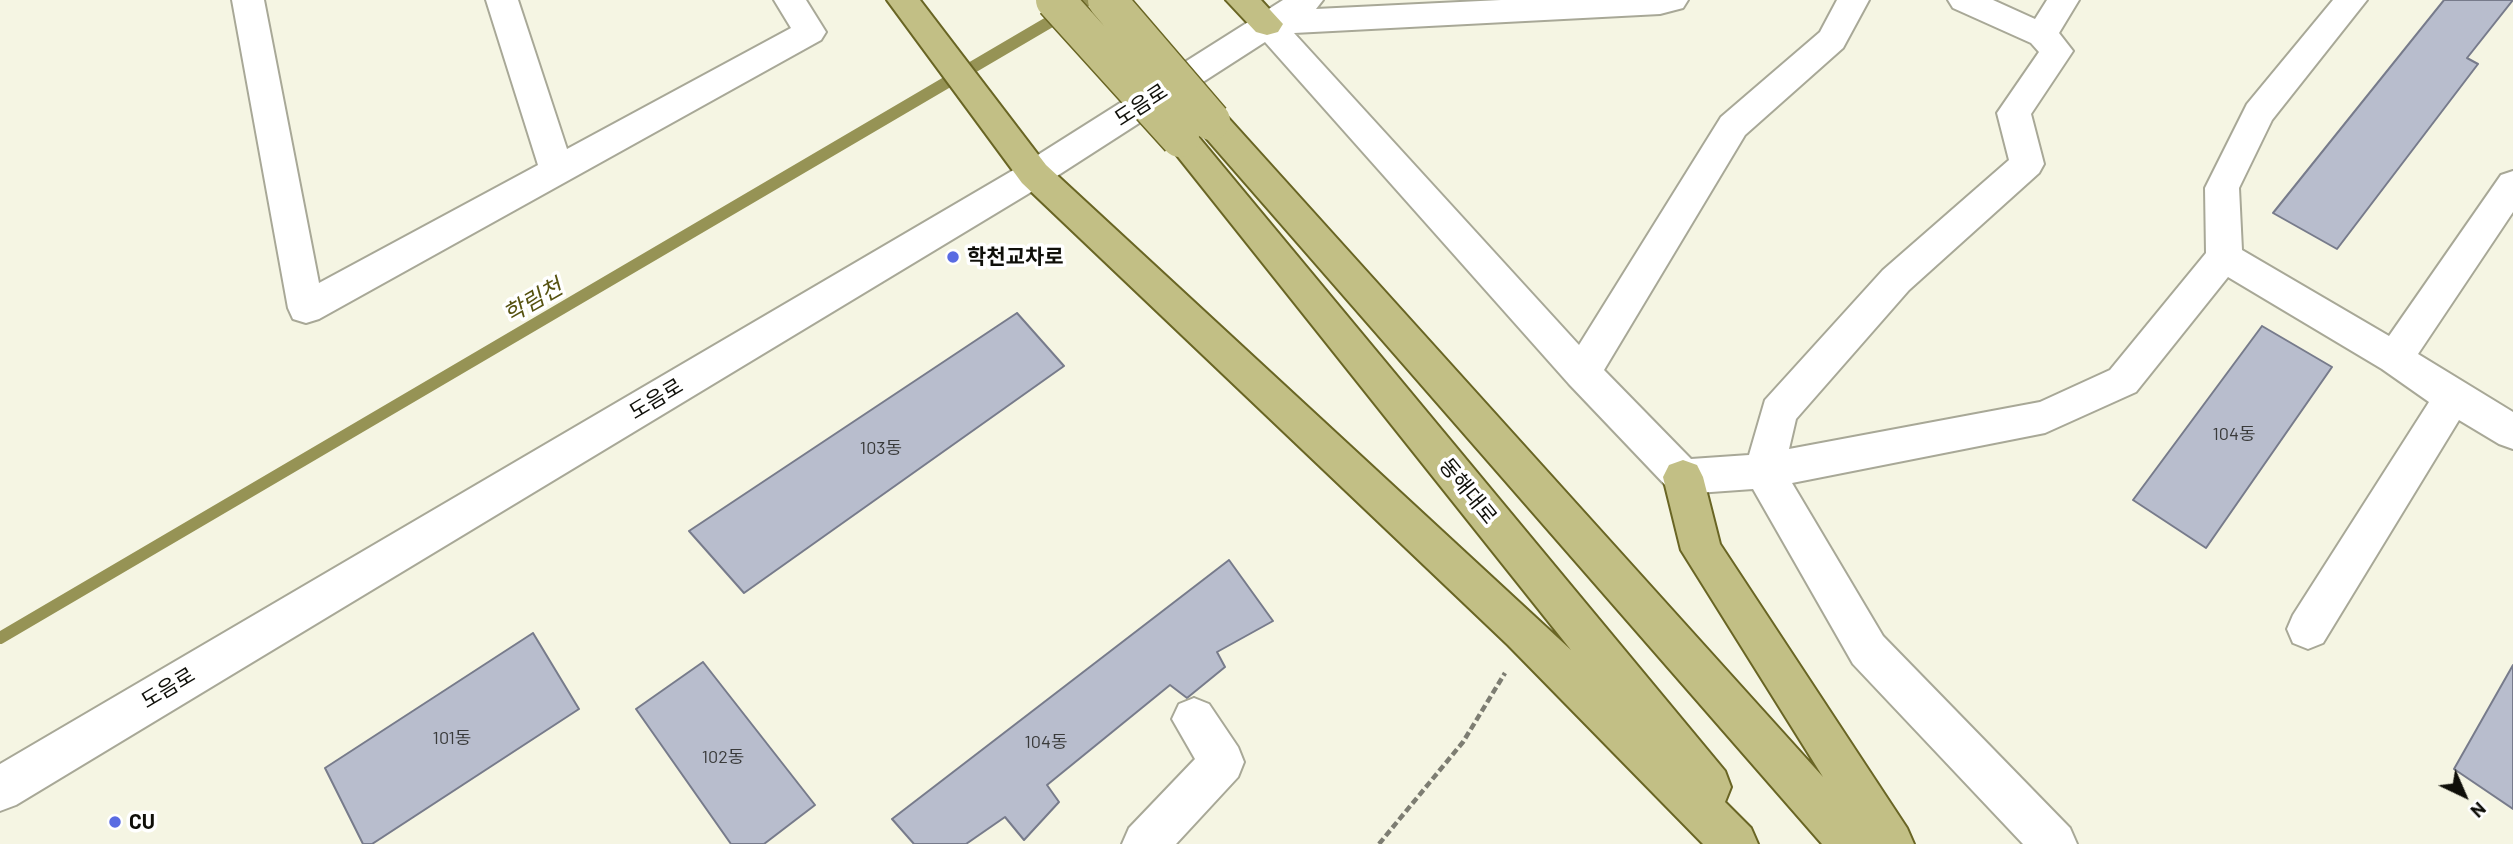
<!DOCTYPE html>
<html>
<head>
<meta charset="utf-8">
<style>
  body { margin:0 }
  #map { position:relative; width:2513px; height:844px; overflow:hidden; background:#f5f5e3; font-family:Barlow,sans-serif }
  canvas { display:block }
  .north { position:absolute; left:2429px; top:760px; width:70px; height:70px; -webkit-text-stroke:5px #fff; paint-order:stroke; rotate:136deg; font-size:19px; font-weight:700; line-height:28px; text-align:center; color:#0f0f09 }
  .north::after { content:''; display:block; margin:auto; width:24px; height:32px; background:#0f0f09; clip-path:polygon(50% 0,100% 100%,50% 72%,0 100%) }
</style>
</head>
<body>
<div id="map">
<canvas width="2513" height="844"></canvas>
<div class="north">N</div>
</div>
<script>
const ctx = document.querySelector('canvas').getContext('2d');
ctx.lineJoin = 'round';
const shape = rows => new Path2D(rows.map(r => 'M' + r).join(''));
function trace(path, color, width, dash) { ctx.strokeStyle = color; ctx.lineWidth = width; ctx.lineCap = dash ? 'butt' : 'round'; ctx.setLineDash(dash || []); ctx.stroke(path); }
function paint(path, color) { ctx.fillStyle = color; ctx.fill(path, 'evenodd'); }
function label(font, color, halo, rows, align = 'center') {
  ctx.font = font + ' Barlow,"Noto Sans KR",sans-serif'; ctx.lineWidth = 7; ctx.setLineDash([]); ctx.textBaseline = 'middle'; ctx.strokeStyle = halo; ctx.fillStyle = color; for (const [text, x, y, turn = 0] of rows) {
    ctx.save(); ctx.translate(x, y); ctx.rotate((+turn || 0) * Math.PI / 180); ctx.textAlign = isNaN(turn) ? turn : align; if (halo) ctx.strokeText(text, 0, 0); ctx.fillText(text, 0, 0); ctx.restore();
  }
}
const stream = shape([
  [0,638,1087,0]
]);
const building = shape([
  [2444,0,2513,0,2467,58,2478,64,2337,249,2273,213,2444,0],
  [1017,313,1064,366,744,593,689,531,1017,313],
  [2262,326,2332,367,2206,548,2133,500,2262,326],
  [1229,560,1273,621,1217,652,1225,667,1187,698,1170,685,1047,785,1059,802,1024,840,1005,817,966,844,914,844,892,819,1229,560],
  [533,633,579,709,372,844,363,844,325,768,533,633],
  [703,662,815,805,764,844,731,844,636,709,703,662],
  [2513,665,2513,809,2454,769,2513,665]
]);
const path = shape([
  [1379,844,1463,742,1505,673]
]);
const minor = shape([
  [232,0,264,0,319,283,538,165,486,0,518,0,567,149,791,28,774,0,806,0,826,32,821,40,319,319,306,323,293,319,288,308,232,0],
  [1283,0,1323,0,1316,9,1501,0,1688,0,1683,8,1660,14,1294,33,1579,345,1721,117,1820,32,1837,0,1869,0,1843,48,1745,135,1604,370,1691,459,1749,455,1765,400,1883,270,2009,160,1997,113,2039,52,2031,43,1953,8,1948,0,1993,0,2035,19,2047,0,2079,0,2059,33,2073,51,2031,114,2044,164,2039,173,1909,290,1796,419,1789,449,2040,402,2110,370,2206,253,2205,188,2247,104,2333,0,2367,0,2272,120,2239,188,2242,250,2389,336,2501,175,2513,171,2513,212,2418,354,2513,412,2513,449,2499,444,2459,420,2323,643,2308,649,2293,643,2287,629,2293,615,2429,402,2382,369,2228,277,2136,392,2045,433,1792,483,1883,636,2070,828,2077,844,2023,844,1853,664,1753,489,1683,494,1669,489,1569,384,1265,42,1046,183,16,805,0,811,0,764,1022,165,1283,0],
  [1194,698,1209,704,1238,747,1244,762,1238,777,1176,844,1122,844,1129,828,1195,759,1172,719,1179,704,1194,698]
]);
const major = shape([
  [887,0,920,0,1046,165,1571,650,1163,138,1168,129,1180,125,1192,129,1725,771,1731,787,1725,802,1751,828,1758,844,1703,844,1508,645,1022,183,887,0],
  [1226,0,1261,0,1283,24,1278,32,1267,35,1256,32,1226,0],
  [1211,108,1223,112,1823,777,1681,550,1663,477,1669,465,1683,460,1697,465,1703,477,1720,544,1907,828,1914,844,1822,844,1199,130,1194,121,1199,112,1211,108]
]);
const majorBridge = shape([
  [1055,0,1180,138],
  [1107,0,1211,121]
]);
const markers = [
  [953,257,7,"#596be2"],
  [115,822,7,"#596be2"]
];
const numberNames = [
  ["104동",2234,434],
  ["103동",881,448],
  ["101동",452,738],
  ["104동",1046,742],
  ["102동",723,757]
];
const streetNames = [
  ["도음로",1141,105,-33],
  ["도음로",656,399,-31],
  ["동해대로",1468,491,51],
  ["도음로",168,688,-31]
];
const poiNames = [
  ["학천교차로",967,257],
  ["CU",129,822]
];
const waterNames = [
  ["학림천",533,301,-30]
];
trace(stream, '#969355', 12);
paint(building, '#b8bdcd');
trace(building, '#777b8b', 2);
trace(minor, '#a8a897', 4);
trace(major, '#696524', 4);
trace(path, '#7d7d72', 4.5, [7, 3.5]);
paint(minor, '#fff');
paint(major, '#c2bf85');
trace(majorBridge, '#696524', 41, []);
trace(majorBridge, '#c2bf85', 38);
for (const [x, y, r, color] of markers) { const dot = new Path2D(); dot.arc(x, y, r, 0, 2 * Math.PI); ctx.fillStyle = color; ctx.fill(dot); trace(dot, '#fff', 2.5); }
label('18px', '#393a3a', null, numberNames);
label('21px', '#0f0f09', '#fff', streetNames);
label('bold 21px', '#0f0f09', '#fff', poiNames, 'left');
label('italic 23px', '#565210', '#fff', waterNames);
</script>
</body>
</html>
